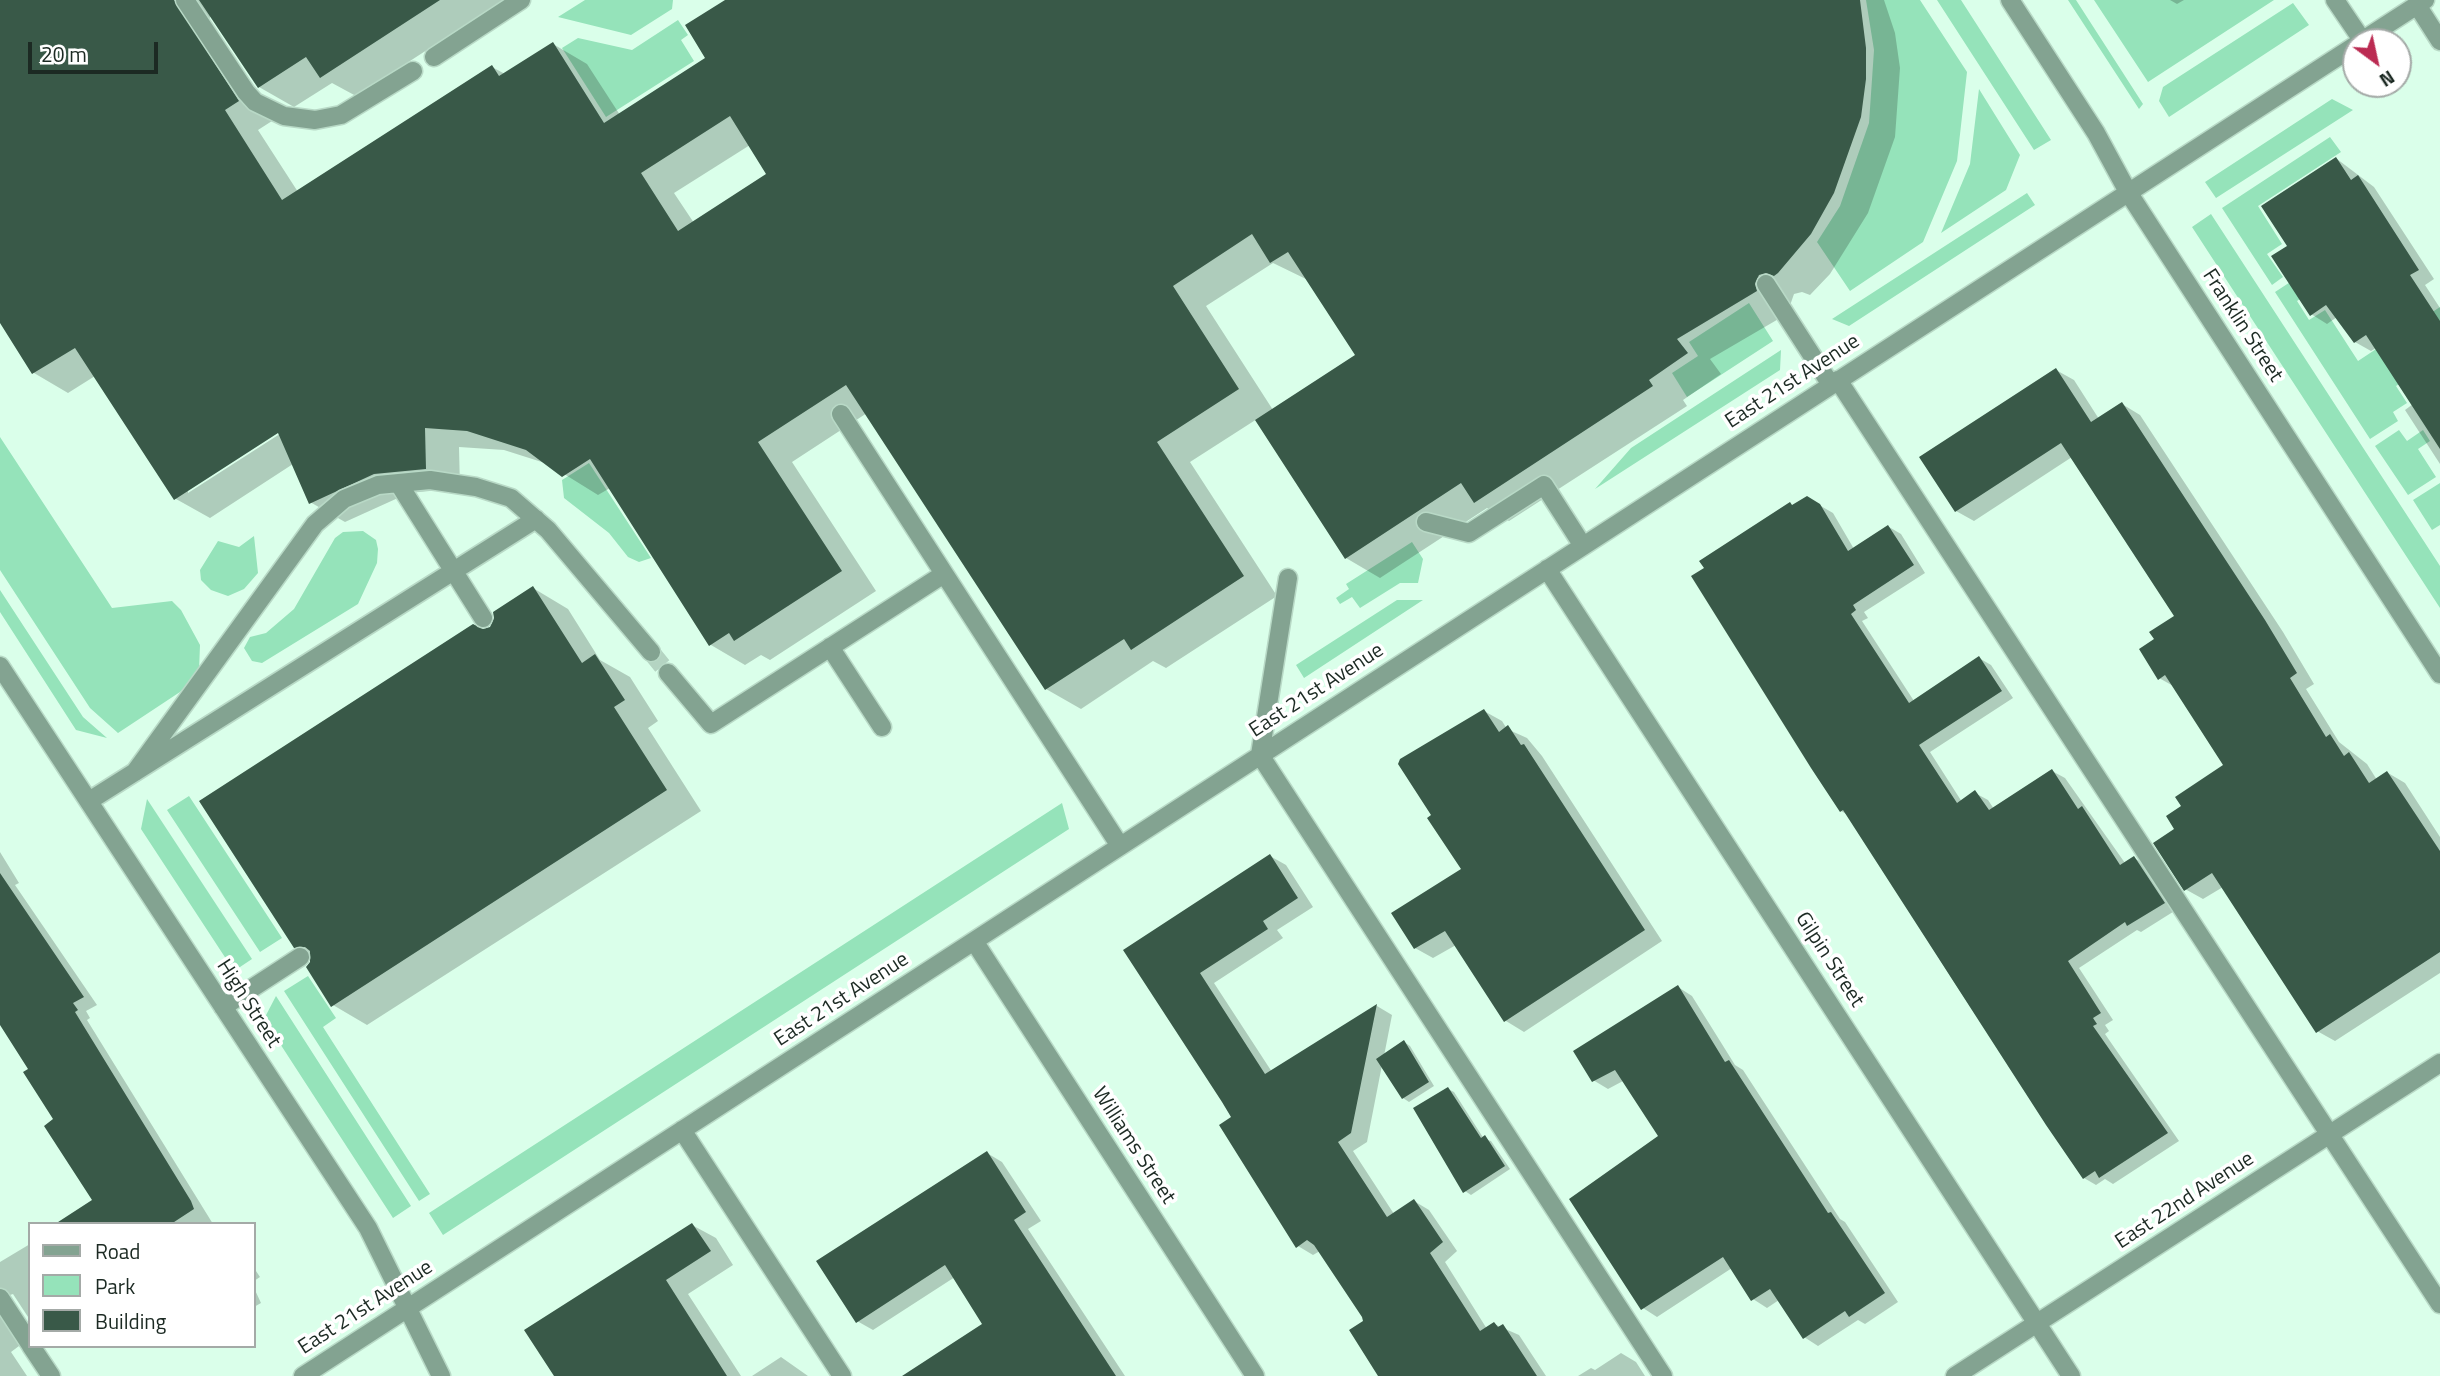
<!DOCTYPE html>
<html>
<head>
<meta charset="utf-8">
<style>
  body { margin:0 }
  #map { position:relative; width:2440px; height:1376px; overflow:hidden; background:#daffea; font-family:"Titillium Web",sans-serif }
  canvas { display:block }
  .legend { position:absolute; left:28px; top:1222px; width:228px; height:126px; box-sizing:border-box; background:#fff; border:2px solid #a4aaa7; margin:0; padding:9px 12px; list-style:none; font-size:21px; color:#1c2a23 }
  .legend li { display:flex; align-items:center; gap:14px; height:35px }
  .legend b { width:35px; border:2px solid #a4aaa7 }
  .north { position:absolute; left:2342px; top:28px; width:70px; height:70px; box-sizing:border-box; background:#fff; border:2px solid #a4aaa7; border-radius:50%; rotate:147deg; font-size:19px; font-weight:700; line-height:28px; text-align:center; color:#1c2a23 }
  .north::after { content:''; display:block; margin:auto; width:24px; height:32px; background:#bb2b52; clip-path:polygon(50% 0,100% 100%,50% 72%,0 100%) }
  .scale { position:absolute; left:28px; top:42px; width:130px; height:32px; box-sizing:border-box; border:4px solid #1c2a23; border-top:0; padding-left:9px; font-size:21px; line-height:24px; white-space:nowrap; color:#1c2a23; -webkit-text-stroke:5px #fff; paint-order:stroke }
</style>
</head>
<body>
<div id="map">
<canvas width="2440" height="1376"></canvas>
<ul class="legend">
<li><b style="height:9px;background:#83a391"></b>Road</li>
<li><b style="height:19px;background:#95e3ba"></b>Park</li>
<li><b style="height:19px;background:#395948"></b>Building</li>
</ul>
<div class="north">N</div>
<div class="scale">20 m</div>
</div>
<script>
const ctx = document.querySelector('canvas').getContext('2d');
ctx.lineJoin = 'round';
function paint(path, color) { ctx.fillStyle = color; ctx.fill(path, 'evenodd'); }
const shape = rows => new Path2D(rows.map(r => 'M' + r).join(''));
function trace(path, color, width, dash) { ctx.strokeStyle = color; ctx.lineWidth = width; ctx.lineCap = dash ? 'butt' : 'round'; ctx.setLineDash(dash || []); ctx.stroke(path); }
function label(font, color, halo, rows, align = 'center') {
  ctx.font = font + ' "Titillium Web",sans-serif'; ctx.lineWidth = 7; ctx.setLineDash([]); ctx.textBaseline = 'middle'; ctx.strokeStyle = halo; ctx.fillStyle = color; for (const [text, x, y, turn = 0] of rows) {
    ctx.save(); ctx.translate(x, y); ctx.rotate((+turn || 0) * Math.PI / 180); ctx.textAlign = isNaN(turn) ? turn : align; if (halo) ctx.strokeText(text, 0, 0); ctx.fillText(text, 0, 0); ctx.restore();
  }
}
const green = shape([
  [585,0,673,0,672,9,631,35,558,17],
  [1866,0,1920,0,1967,72,1957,161,1923,242,1850,291,1817,242,1840,206,1869,123,1874,50],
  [1937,0,1961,0,2051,140,2034,150],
  [2068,0,2076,0,2143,104,2139,109],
  [2094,0,2274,0,2148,82],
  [2293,3,2309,25,2169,117,2159,101,2163,87],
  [678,20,688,35,681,40,694,61,606,117,562,48,578,38,632,50],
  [1979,89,2020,155,2006,190,1941,233,1970,164],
  [2332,99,2353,110,2216,198,2205,182],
  [2330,137,2341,152,2258,206,2282,244,2267,254,2283,277,2272,285,2222,208],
  [2027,193,2035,205,1849,326,1832,319],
  [2211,214,2440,566,2440,608,2192,227],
  [2301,275,2312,291,2297,301,2309,320,2325,310,2358,361,2440,307,2440,357,2396,386,2407,403,2393,412,2398,421,2370,439,2275,292],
  [1749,303,1773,341,1687,397,1672,373,1698,356,1689,342],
  [1781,350,1780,370,1595,489,1631,448],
  [2399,430,2407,441,2423,430,2430,441,2418,449,2436,477,2408,495,2375,446],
  [0,437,112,608,172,601,181,610,200,645,199,671,180,692,118,733,90,708,0,570],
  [589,463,651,558,639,562,628,557,609,533,564,498,562,480],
  [2440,483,2440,525,2432,530,2413,500],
  [363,531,376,540,378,549,377,563,358,604,262,663,252,661,244,648,250,637,266,633,294,609,335,538,343,532],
  [254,536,258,573,244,589,228,596,211,590,201,580,200,570,218,541,239,547],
  [1412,542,1423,559,1418,583,1400,583,1360,608,1352,597,1340,604,1336,598,1349,589,1346,584],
  [0,590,83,717,107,738,76,730,0,612],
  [1397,600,1423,600,1304,678,1296,665],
  [189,796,282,938,260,952,167,810],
  [147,799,252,959,234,971,141,829],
  [1062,803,1069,829,443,1235,429,1213],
  [308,976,336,1018,323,1027,430,1194,419,1201,284,991],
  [276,996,411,1206,393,1218,264,1019]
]);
const shadow = shape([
  [2,0,504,0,356,96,332,83,294,107,259,87,211,15,208,21,272,121,258,130,298,192,492,67,505,74,553,44,587,64,620,115,708,59,728,0,1884,0,1895,33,1900,68,1895,137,1868,213,1830,274,1810,295,1802,292,1794,294,1787,314,1710,359,1721,374,1683,400,1687,406,1509,521,1487,508,1380,578,1346,558,1257,419,1190,462,1277,596,1166,668,1153,661,1081,709,1046,689,867,413,792,462,876,591,770,660,761,655,745,665,711,645,610,488,598,495,548,464,504,450,459,447,460,488,409,493,345,522,310,502,293,464,210,518,176,499,95,376,68,393,34,373,0,320],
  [750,145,769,174,694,223,674,193],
  [1273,263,1308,280,1358,356,1273,410,1206,306],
  [284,427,286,430,188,493,188,489],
  [2170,0,2184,0,2177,4],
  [2337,159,2374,187,2434,279,2425,285,2440,308,2440,464,2405,410,2413,404,2376,348,2371,351,2355,342,2337,317,2327,324,2311,314,2289,246],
  [2056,370,2074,380,2099,419,2122,404,2140,415,2283,632,2314,684,2306,689,2339,742,2367,764,2377,780,2388,773,2405,783,2440,837,2440,973,2335,1041,2317,1031,2223,887,2203,899,2185,889,2177,830,2184,807,2225,766,2175,687,2159,678,2157,640,2176,617,2072,457,1974,521,1956,511],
  [1807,498,1833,513,1854,549,1889,527,1901,534,1925,573,1864,612,1868,618,1862,621,1914,701,1979,658,1991,665,2013,698,1930,752,1962,802,1975,793,1988,800,1994,809,2052,771,2065,778,2125,863,2134,858,2147,865,2176,910,2141,932,2137,930,2079,968,2113,1020,2105,1025,2109,1031,2105,1034,2179,1141,2113,1184,2105,1179,2096,1185,2084,1178,1956,985,1848,815,1841,811,1794,506],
  [533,588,568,609,600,660,630,677,658,721,648,728,701,811,367,1025,333,1005,312,956,295,946,483,631,491,629],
  [1484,711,1502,721,1507,729,1527,738,1542,756,1662,941,1524,1032,1506,1021,1456,945,1433,958,1415,948,1463,870],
  [0,852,19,883,15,885,97,1005,86,1011,90,1018,87,1020,213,1224,62,1224,96,1203,31,1069,0,1022],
  [1270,856,1286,865,1313,907,1277,930,1283,938,1214,983,1272,1072,1306,1054,1377,1006,1392,1015,1384,1056,1404,1042,1410,1046,1434,1086,1409,1102,1403,1098,1382,1065,1367,1142,1353,1151,1394,1214,1414,1201,1429,1210,1457,1251,1445,1262,1487,1329,1494,1324,1519,1335,1546,1376,1382,1376,1363,1316,1320,1251,1313,1255,1298,1246,1233,1118,1126,950],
  [1678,987,1692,996,1735,1065,1743,1070,1840,1219,1845,1222,1898,1302,1865,1324,1858,1320,1818,1346,1804,1337,1779,1300,1767,1308,1753,1299,1732,1268,1657,1317,1643,1308,1660,1137,1623,1081,1608,1089,1593,1080],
  [1448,1089,1454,1092,1484,1139,1491,1141,1510,1169,1471,1195,1465,1191],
  [987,1153,1002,1162,1041,1221,1028,1229,1125,1376,905,1376,985,1324,955,1277,873,1330,857,1321],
  [692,1225,716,1238,733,1265,688,1294,741,1376,556,1376],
  [30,1244,30,1320,13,1294,7,1296,23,1343,11,1352,27,1376,0,1376,0,1262],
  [254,1268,260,1277,254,1281],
  [254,1288,261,1303,254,1307],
  [1621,1353,1636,1362,1645,1376,1578,1376,1591,1368,1595,1370],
  [781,1357,808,1376,752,1376]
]);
const building = shape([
  [0,0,174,0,239,101,225,110,282,200,492,65,499,76,553,42,604,123,705,58,685,25,725,0,1860,0,1866,48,1866,79,1861,117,1834,193,1811,234,1778,273,1774,276,1766,273,1759,275,1755,284,1757,291,1677,339,1688,353,1649,380,1653,386,1474,503,1461,483,1345,559,1255,420,1355,355,1288,252,1270,263,1252,234,1173,286,1239,389,1157,442,1244,576,1131,650,1124,639,1045,690,846,385,758,442,842,571,734,641,729,633,709,646,590,459,562,477,526,450,467,431,425,428,426,469,374,474,309,504,278,433,174,500,75,348,32,374,0,323],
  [730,116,766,174,678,231,641,173],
  [199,0,440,0,320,78,306,57,258,88],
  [2336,157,2351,180,2358,175,2419,270,2410,275,2440,321,2440,449,2366,335,2354,343,2326,305,2310,316,2271,256,2287,246,2261,206],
  [2056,368,2091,422,2122,402,2265,620,2297,673,2290,678,2326,737,2330,734,2344,756,2349,752,2369,783,2387,771,2440,851,2440,952,2316,1033,2212,873,2184,891,2153,843,2174,829,2166,816,2181,806,2175,797,2223,765,2165,675,2158,680,2139,649,2154,639,2149,632,2174,616,2061,443,1955,512,1919,457],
  [1807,496,1820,504,1848,551,1888,525,1914,565,1853,605,1856,610,1851,614,1909,703,1979,656,2002,691,1919,745,1957,803,1975,790,1989,810,2052,769,2078,809,2082,806,2120,865,2134,856,2165,903,2127,926,2125,922,2068,961,2101,1013,2093,1018,2097,1024,2093,1026,2168,1133,2099,1178,2095,1171,2083,1179,2046,1125,1843,810,1840,812,1811,768,1691,576,1704,568,1699,561,1790,502,1792,505],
  [533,586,582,663,595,654,625,700,614,707,667,790,331,1007,306,967,310,962,310,951,305,947,294,948,199,801,473,624,483,629,490,627,494,618,493,612],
  [1484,709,1499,732,1508,725,1521,745,1524,744,1645,930,1504,1022,1445,931,1414,949,1391,913,1461,869,1427,818,1431,815,1398,764,1400,759],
  [1270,854,1298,898,1263,921,1268,929,1200,973,1265,1074,1377,1004,1351,1133,1338,1142,1387,1217,1414,1199,1443,1242,1430,1253,1480,1331,1494,1322,1498,1327,1503,1324,1537,1376,1378,1376,1349,1330,1363,1321,1362,1317,1314,1245,1307,1240,1296,1248,1219,1125,1231,1117,1222,1102,1123,950],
  [0,873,84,997,73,1003,78,1010,75,1012,191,1201,194,1209,171,1224,55,1224,92,1200,44,1126,53,1119,23,1072,28,1069,0,1025],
  [1678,985,1725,1062,1729,1060,1828,1213,1831,1212,1885,1293,1849,1317,1845,1311,1803,1339,1770,1289,1751,1301,1723,1257,1641,1310,1569,1199,1658,1136,1615,1070,1592,1082,1573,1051],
  [1404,1040,1429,1082,1402,1099,1376,1059],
  [1448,1087,1481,1138,1485,1135,1505,1166,1463,1193,1413,1108],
  [987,1151,1026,1212,1014,1220,1116,1376,902,1376,982,1324,945,1265,856,1323,816,1261],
  [692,1223,711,1251,666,1280,727,1376,554,1376,524,1330]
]);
const minorTunnel = shape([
  [651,652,668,673]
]);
const minor = shape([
  [185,0,246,92,255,102,284,116,315,120,341,115,413,71],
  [2010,0,2096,133,2128,192,2440,674],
  [2335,0,2362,40],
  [2417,5,2440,41],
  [2360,42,2425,0],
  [434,57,521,0],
  [1766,284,1831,385],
  [1838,380,2440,1304],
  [841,414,1120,846],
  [399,484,483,618],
  [1426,522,1469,533,1544,485,1583,546],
  [1547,569,2071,1376],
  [1288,578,1260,755,1663,1376],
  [830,647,882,727],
  [0,666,368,1228,441,1376],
  [668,673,711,724,944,574],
  [135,772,315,524,344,499,378,485,430,480,476,487,511,498,548,530,651,652],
  [89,801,536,519],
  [974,941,1255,1376],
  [223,1007,300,957],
  [682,1130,842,1376],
  [0,1298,30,1344],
  [31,1346,51,1376],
  [303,1376,2356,45],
  [1955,1376,2440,1063]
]);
const streetNames = [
  ["Franklin Street",2242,326,57],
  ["East 21st Avenue",1793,382,-33],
  ["East 21st Avenue",1317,691,-33],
  ["Gilpin Street",1829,960,57],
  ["East 21st Avenue",842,1000,-33],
  ["High Street",248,1004,57],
  ["Williams Street",1133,1146,57],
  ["East 22nd Avenue",2185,1201,-33],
  ["East 21st Avenue",366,1308,-33]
];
paint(green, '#95e3ba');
paint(shadow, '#0003');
paint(building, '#395948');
trace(minorTunnel, '#b4d4c2', 18, [18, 9]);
trace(minor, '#b8d9c6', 21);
trace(minor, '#83a391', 18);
label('21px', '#1c2a23', '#fff', streetNames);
</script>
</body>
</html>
